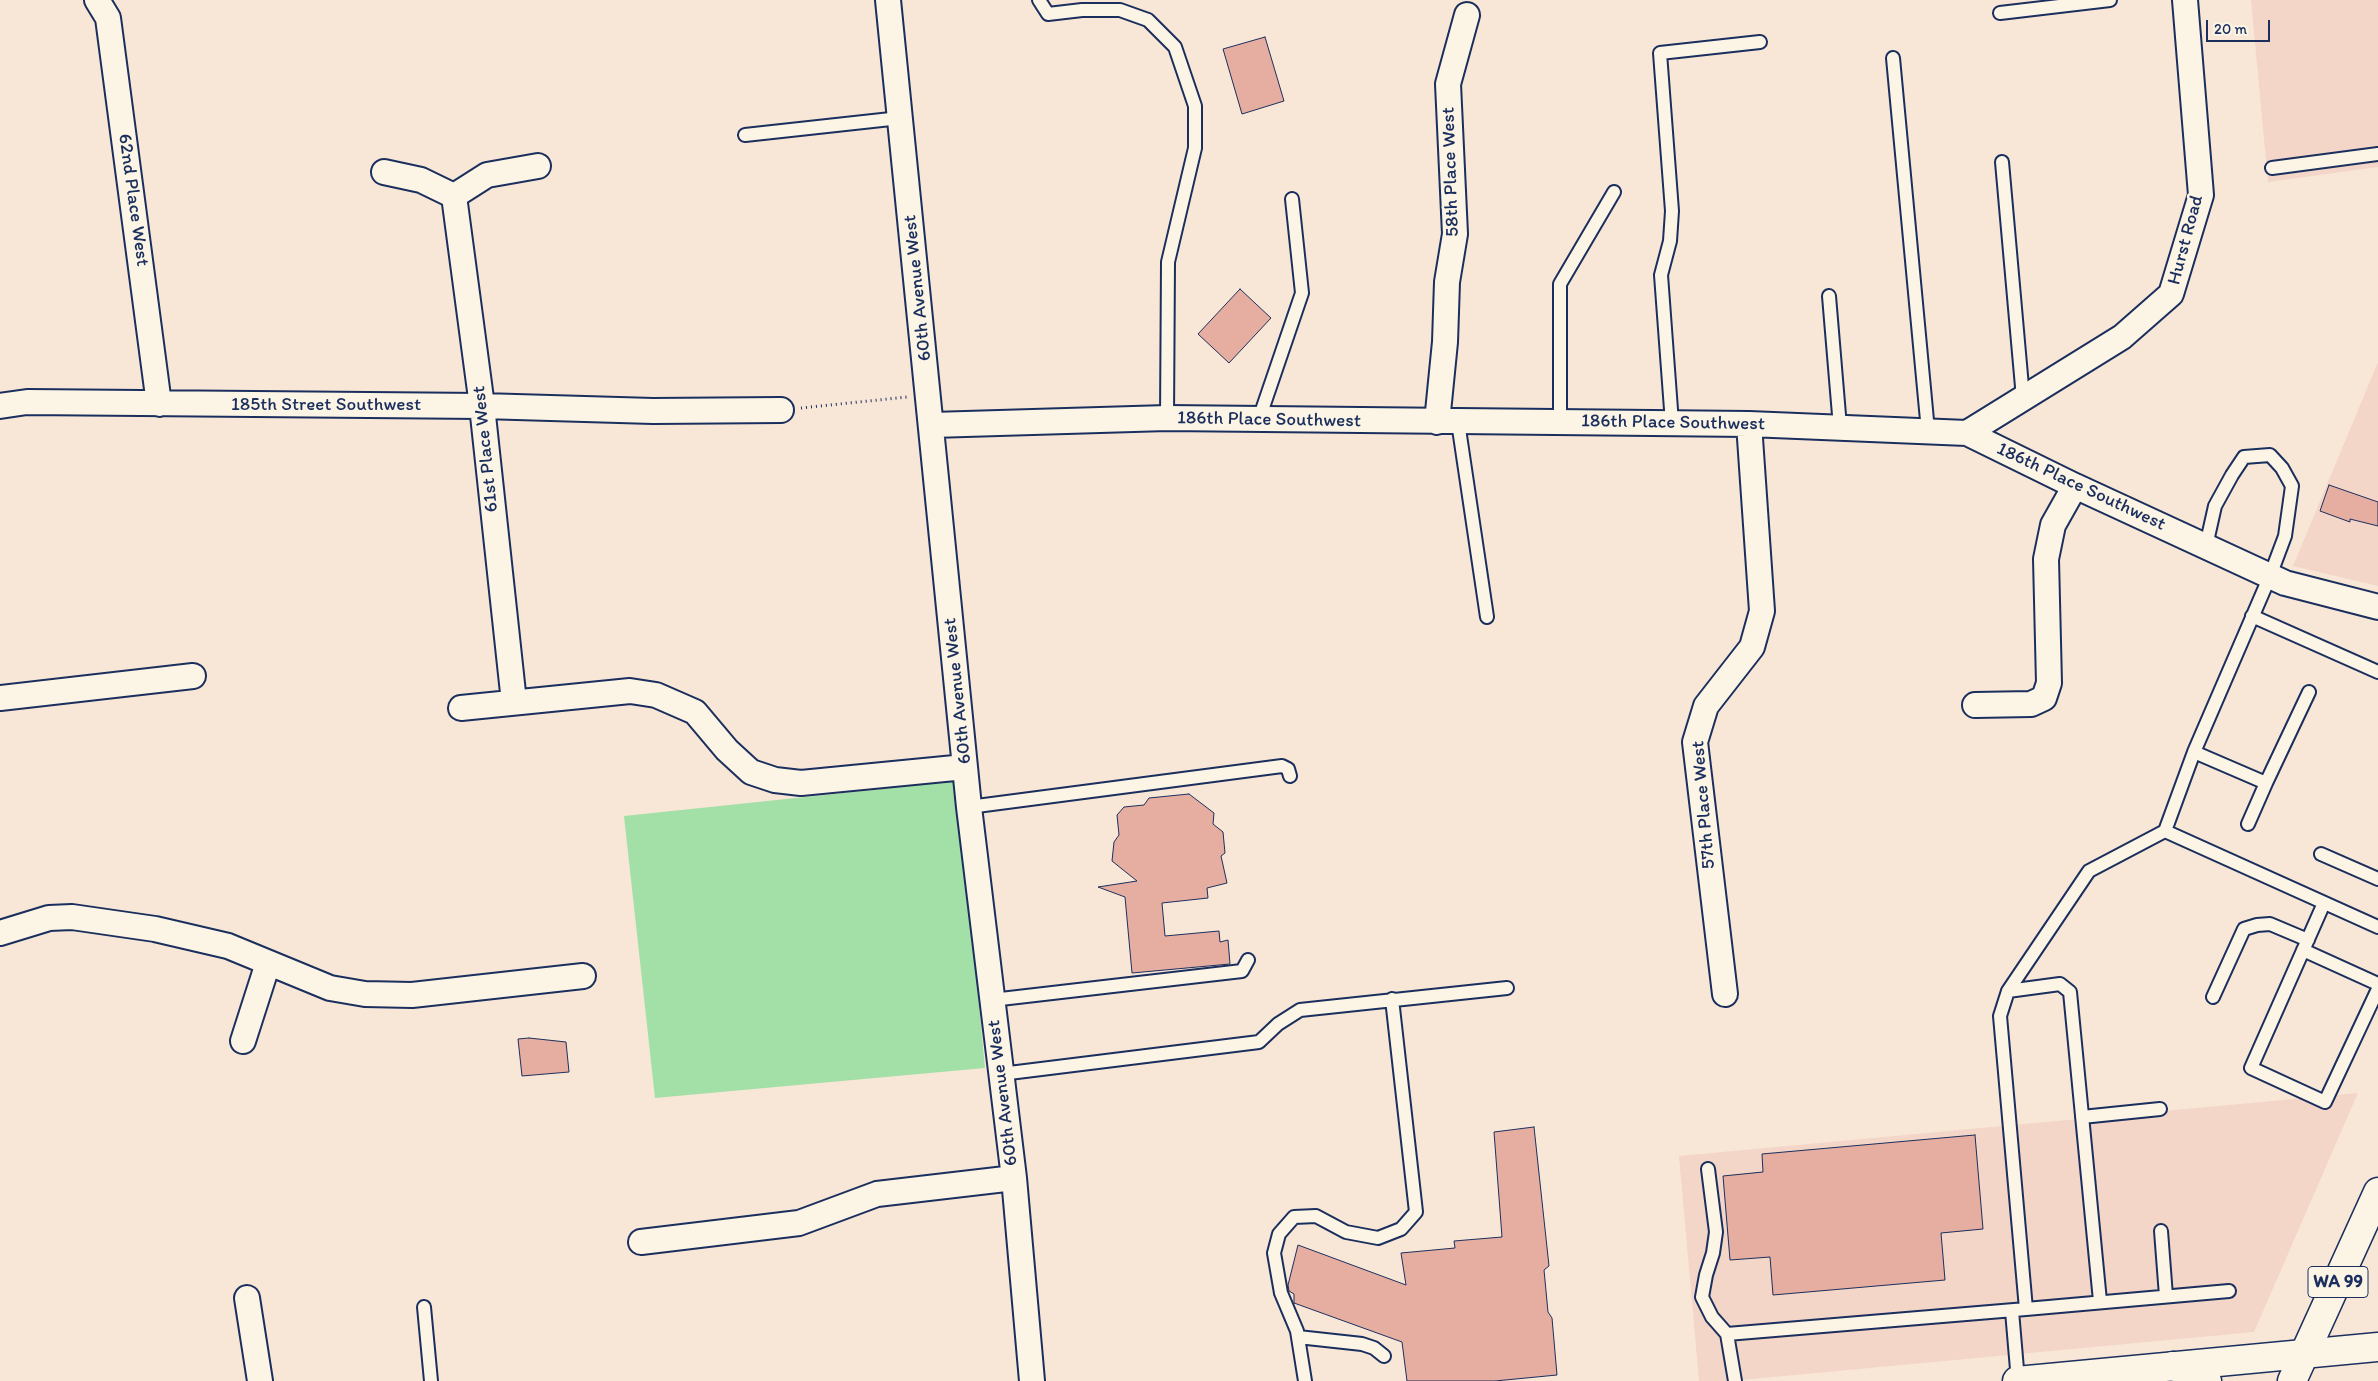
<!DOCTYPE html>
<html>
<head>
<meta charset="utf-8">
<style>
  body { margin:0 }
  #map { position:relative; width:2378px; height:1381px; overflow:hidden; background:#f8e7d7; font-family:Itim,sans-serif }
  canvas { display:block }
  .scale { position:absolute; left:2206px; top:20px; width:64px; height:22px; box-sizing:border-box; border:2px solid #1b2f5e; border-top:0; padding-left:6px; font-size:15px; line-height:18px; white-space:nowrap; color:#1b2f5e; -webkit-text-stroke:4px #fcf5e5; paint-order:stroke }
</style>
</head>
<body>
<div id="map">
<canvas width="2378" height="1381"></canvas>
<div class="scale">20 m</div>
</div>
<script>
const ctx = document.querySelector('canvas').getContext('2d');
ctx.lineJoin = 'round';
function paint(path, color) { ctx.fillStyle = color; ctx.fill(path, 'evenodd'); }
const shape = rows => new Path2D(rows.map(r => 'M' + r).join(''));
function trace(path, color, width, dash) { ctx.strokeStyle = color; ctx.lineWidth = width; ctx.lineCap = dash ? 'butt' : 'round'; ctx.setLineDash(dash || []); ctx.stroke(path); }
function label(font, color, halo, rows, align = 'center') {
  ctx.font = font + ' Itim,sans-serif'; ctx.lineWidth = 5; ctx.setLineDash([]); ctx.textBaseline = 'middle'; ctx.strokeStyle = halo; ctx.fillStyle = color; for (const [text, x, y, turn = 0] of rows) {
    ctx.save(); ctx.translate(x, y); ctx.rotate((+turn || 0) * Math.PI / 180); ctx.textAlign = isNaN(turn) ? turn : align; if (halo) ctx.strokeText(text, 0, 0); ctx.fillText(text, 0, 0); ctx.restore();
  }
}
const built = shape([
  [2251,0,2378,0,2378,167,2268,182],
  [2378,362,2378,586,2293,566],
  [2358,1093,2254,1332,1731,1381,1699,1381,1679,1156]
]);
const green = shape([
  [958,781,985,1068,655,1098,624,816]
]);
const building = shape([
  [1265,37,1284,101,1242,114,1223,49,1265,37],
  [1240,289,1271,318,1229,363,1198,334,1240,289],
  [2329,485,2378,502,2378,526,2350,519,2350,522,2320,511,2329,485],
  [1189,794,1214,813,1213,824,1223,832,1225,853,1221,856,1227,883,1207,888,1208,898,1162,903,1165,936,1219,931,1220,942,1228,940,1230,964,1132,973,1125,897,1098,887,1137,881,1112,861,1114,842,1119,835,1117,815,1124,807,1144,805,1149,798,1189,794],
  [529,1038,566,1042,569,1072,522,1076,518,1039,529,1038],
  [1534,1127,1549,1266,1544,1270,1548,1312,1552,1318,1557,1375,1495,1381,1407,1381,1402,1342,1294,1303,1294,1294,1289,1291,1288,1285,1298,1245,1406,1285,1401,1253,1455,1248,1454,1241,1502,1237,1494,1132,1534,1127],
  [1975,1135,1983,1229,1941,1233,1945,1280,1773,1295,1770,1257,1730,1260,1723,1176,1763,1172,1762,1154,1975,1135]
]);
const path = shape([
  [801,408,907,397]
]);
const service = shape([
  [1039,0,1048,14,1082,10,1120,10,1148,20,1175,47,1195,106,1195,148,1168,262,1167,418],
  [2000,13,2110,0],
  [1893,58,1928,431],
  [745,135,900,118],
  [2002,162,2023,398],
  [2272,168,2378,154],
  [1829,296,1840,427],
  [1259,419,1302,293,1292,199],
  [1458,422,1487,617],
  [1560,422,1560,284,1614,192],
  [1672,423,1661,275,1670,241,1672,211,1660,53,1760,42],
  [2206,546,2215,506,2232,475,2244,457,2270,455,2282,468,2292,486,2285,536,2270,576,2194,752,2165,831,2378,927],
  [2252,616,2378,672],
  [2194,752,2266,783,2309,692],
  [969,807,1282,766,1288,769,1290,776],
  [2248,824,2266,783],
  [2321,854,2378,879],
  [2324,903,2251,1068,2325,1102,2378,989],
  [2303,950,2378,984],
  [2008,991,2060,984,2070,992,2100,1301],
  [2213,997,2244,929,2257,925,2270,924,2308,940],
  [992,1000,1242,971,1248,960],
  [1001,1074,1259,1042,1278,1024,1300,1010,1507,988],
  [2082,1117,2160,1109],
  [1708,1169,1716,1232,1713,1253,1706,1275,1702,1297,1712,1317,1727,1334,1735,1381],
  [2161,1231,2166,1296],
  [424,1307,431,1381],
  [2026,1309,2229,1291],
  [2012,1311,2018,1381],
  [1727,1334,2026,1309,2000,1016,2008,991,2089,871,2165,831],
  [1298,1337,1362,1344,1374,1348,1384,1356],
  [1305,1381,1297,1331,1281,1293,1274,1253,1279,1234,1294,1217,1316,1216,1346,1232,1378,1238,1401,1229,1416,1212,1392,999]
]);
const minor = shape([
  [97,0,108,18,159,404],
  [888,0,969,807,1014,1178,1032,1381],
  [384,172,421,180,454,196,487,175,538,166],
  [454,196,482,406,514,702],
  [0,406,27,402,482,406,653,411,781,410],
  [1437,422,1445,342,1447,282,1455,234,1448,84,1467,15],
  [932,425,1167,418,1749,424,1967,433,2075,486,2285,583,2378,607],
  [1967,433,2122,337,2171,294,2201,195,2185,0],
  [0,698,193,676],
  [1975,705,2031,704,2044,698,2049,683,2046,559,2053,525,2075,486],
  [461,708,630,691,656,695,695,712,727,750,751,772,775,780,801,783,965,767],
  [0,933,49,918,72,917,155,929,228,946,330,988,365,994,412,995,583,976],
  [1725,994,1695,742,1706,706,1752,647,1762,611,1749,424],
  [243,1041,268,963],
  [641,1242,799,1223,877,1194,1014,1178],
  [247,1298,260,1381]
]);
const tertiary = shape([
  [2017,1381,2378,1347]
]);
const trunk = shape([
  [2173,1366,2198,1375,2207,1381],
  [2292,1381,2378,1192]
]);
const shields = [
  [2338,1282,60]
];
const shieldNames = [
  ["WA 99",2338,1282]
];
const streetNames = [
  ["58th Place West",1451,172,-92],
  ["62nd Place West",133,200,82],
  ["Hurst Road",2186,240,-75],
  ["60th Avenue West",918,288,-96],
  ["185th Street Southwest",326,405],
  ["186th Place Southwest",1269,420,1],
  ["186th Place Southwest",1673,423,1],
  ["61st Place West",486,449,-96],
  ["186th Place Southwest",2081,487,25],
  ["60th Avenue West",958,691,-96],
  ["57th Place West",1704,805,-95],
  ["60th Avenue West",1003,1093,-97]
];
paint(built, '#f3d6c7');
paint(green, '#a3e0a8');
paint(building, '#e6ada1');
trace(building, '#1b2f5e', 1);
trace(service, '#1b2f5e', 16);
trace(minor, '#1b2f5e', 28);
trace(tertiary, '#1b2f5e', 31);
trace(trunk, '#1b2f5e', 31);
trace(path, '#1b2f5e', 3, [1, 4]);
trace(service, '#fcf5e5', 12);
trace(minor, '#fcf5e5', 24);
trace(tertiary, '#fcf5e5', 28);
trace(trunk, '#fcf5e5', 28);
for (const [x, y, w] of shields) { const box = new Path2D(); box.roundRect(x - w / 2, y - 15.5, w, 31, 4); ctx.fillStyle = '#fcf5e5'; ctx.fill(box); trace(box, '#1b2f5e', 1); }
label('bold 18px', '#1b2f5e', null, shieldNames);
label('19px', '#1b2f5e', '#fcf5e5', streetNames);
</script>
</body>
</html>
